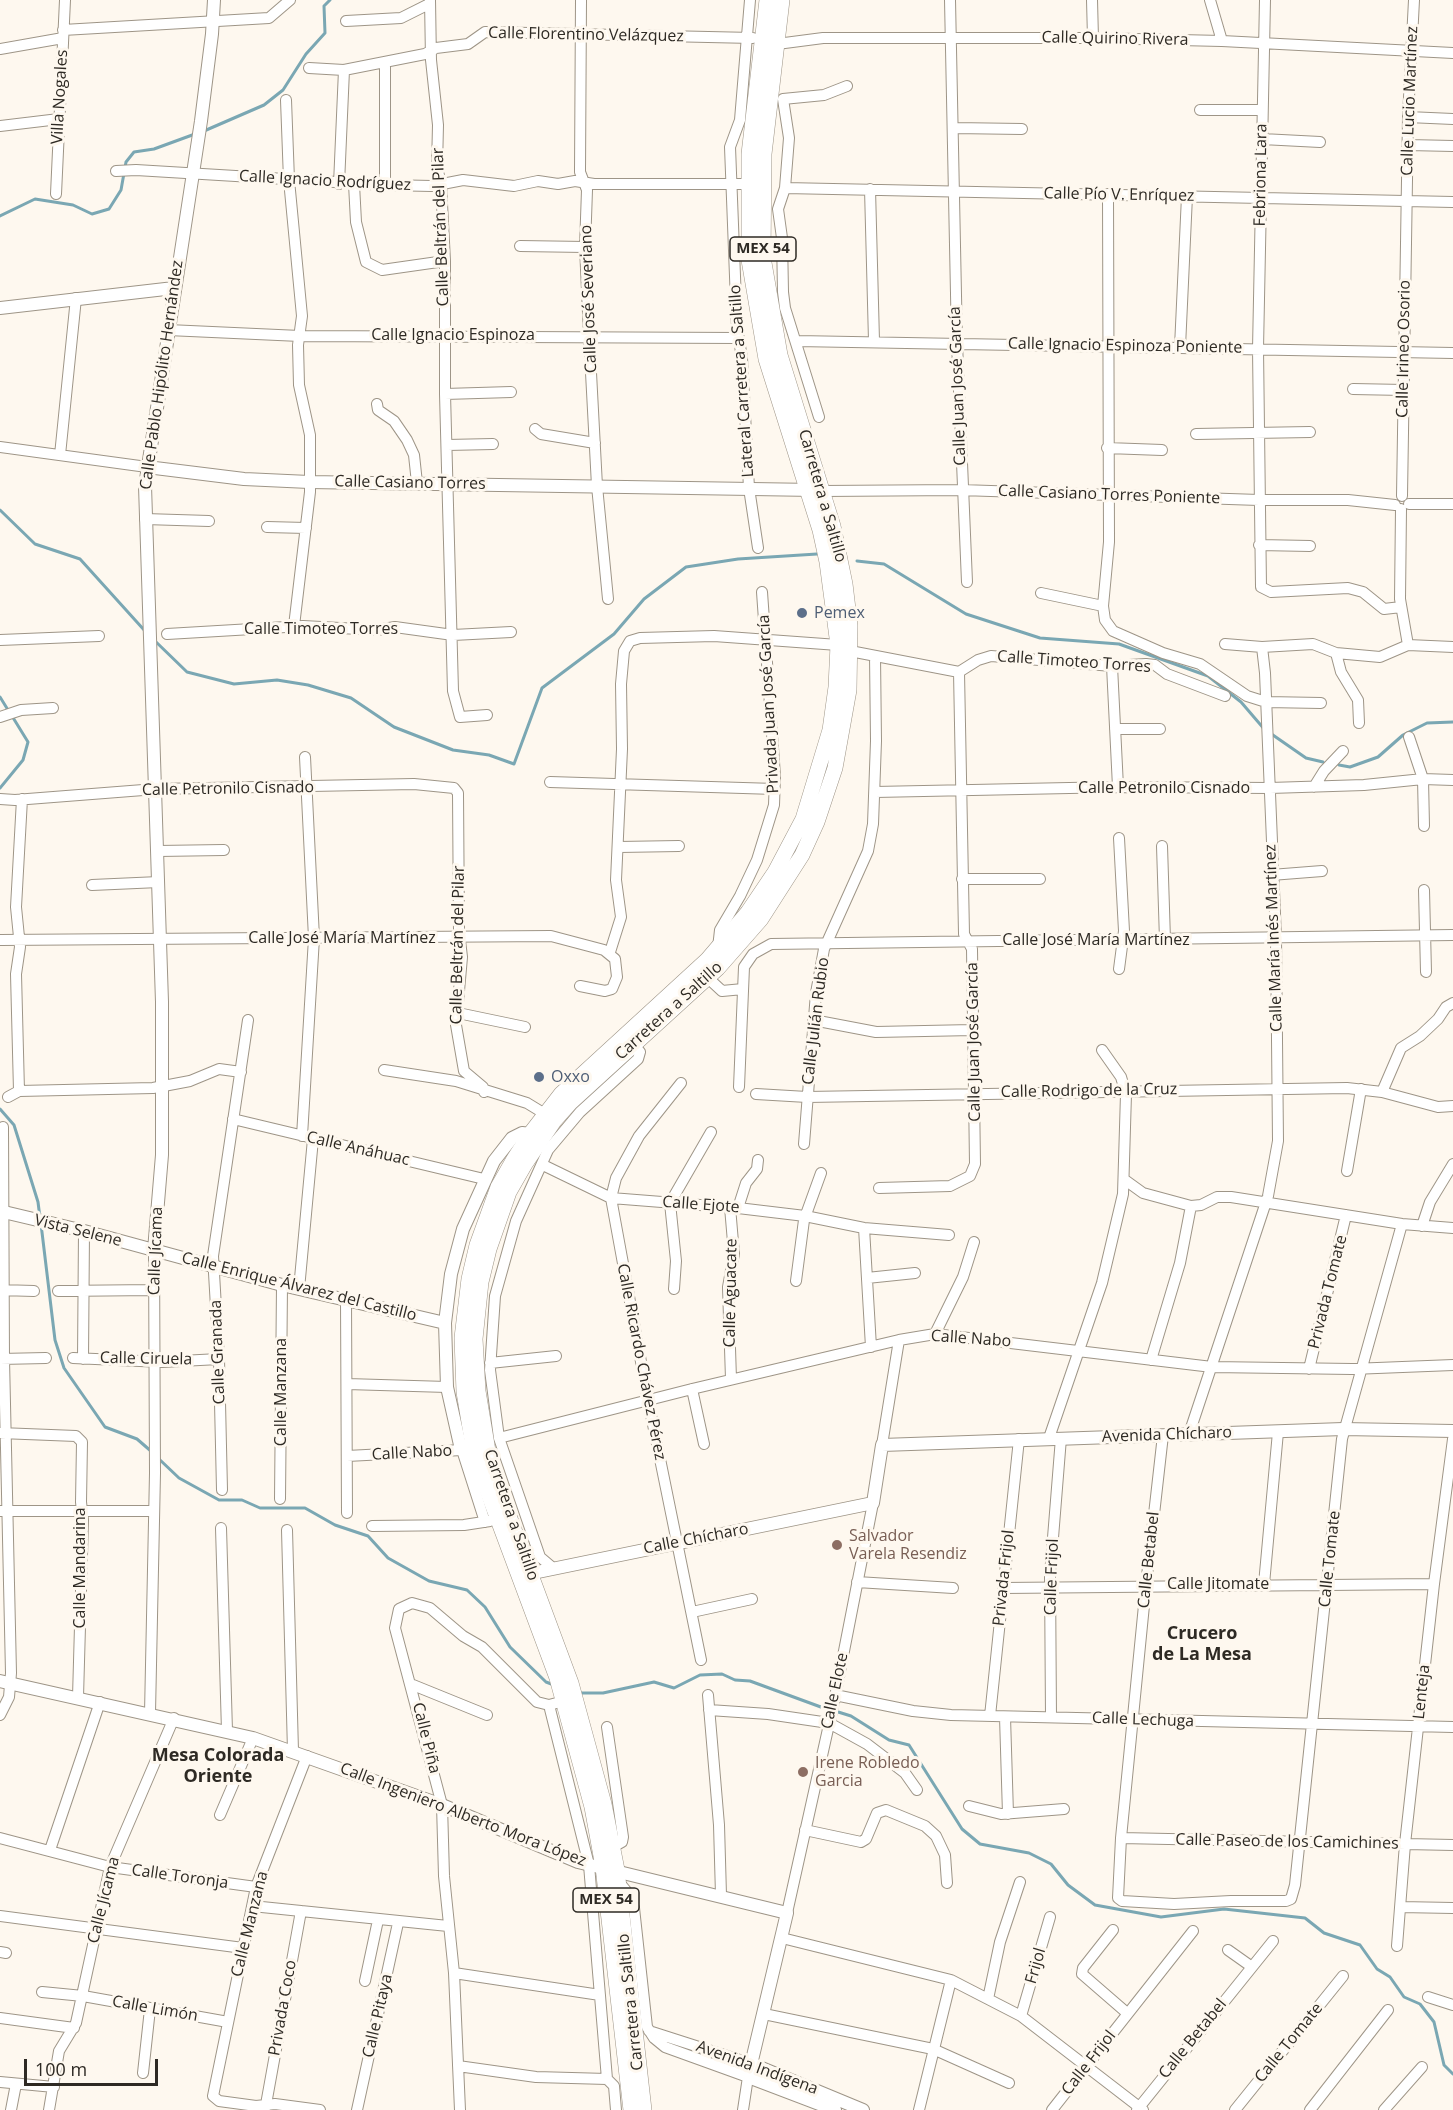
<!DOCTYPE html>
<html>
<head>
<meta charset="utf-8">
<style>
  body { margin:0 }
  #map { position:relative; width:1453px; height:2110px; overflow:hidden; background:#fef8ef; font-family:"Open Sans",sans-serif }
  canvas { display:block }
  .scale { position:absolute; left:24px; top:2059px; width:134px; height:27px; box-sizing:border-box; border:3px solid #2e2a24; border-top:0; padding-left:8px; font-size:18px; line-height:21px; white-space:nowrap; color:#2e2a24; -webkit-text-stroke:4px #fef8ef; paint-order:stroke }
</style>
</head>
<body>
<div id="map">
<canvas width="1453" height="2110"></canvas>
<div class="scale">100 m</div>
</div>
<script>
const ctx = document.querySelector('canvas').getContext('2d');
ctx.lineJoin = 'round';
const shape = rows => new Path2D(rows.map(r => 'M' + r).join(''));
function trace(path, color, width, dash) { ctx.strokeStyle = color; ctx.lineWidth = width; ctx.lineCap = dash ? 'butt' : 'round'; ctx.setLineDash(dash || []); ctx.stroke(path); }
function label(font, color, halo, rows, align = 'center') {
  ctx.font = font + ' "Open Sans",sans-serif'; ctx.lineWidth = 6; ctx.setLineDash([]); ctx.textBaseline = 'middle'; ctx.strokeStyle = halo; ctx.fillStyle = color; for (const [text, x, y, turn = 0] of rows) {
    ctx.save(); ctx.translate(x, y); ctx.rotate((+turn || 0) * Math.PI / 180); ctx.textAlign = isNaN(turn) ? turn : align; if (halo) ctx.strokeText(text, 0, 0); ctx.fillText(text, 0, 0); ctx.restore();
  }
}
const stream = shape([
  [204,131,264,105,283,90,306,54,325,33,324,6,330,0],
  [0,216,35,199,73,205,92,214,109,209,121,190,126,162,134,152,154,149,195,134],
  [0,510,35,544,80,559,145,631],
  [857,561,884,564,966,614,1040,638,1119,644,1208,676,1241,702,1265,730],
  [154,640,187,672,234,684,277,680,308,685,351,698,394,727,453,750,489,755,514,764,542,688,614,634,644,599,686,567,738,559,817,554],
  [0,697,8,710],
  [1270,733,1306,758,1323,762],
  [1339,765,1350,767,1378,757,1403,735,1427,723,1453,722],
  [0,788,23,760,28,742,12,716],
  [0,1109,14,1125,38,1202,40,1218],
  [41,1224,55,1340,64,1368,105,1427,137,1439,152,1452],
  [159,1459,179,1478,219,1500,242,1500,260,1508,305,1508,335,1525,368,1536,388,1558,429,1581,467,1590,485,1607,510,1647,546,1682,554,1685],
  [580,1693,603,1693,654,1682,674,1688,700,1675,722,1674,735,1680,750,1681,829,1710],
  [835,1711,851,1716,889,1740,909,1745,962,1829,980,1844,1029,1853,1051,1864,1068,1885,1095,1905,1161,1917,1224,1909,1305,1918,1324,1933,1360,1945,1377,1969,1390,1977,1404,1997,1420,2004,1434,2022,1444,2065,1453,2074]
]);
const minor = shape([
  [430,0,431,60,438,125,437,167,441,184,445,261,445,394,453,691,460,717,487,715],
  [581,0,580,172,587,190,585,247,589,335,597,486,608,599],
  [750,0,740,120,730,147,737,328,742,358,749,488,758,548],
  [950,0,957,343,967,582],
  [1092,0,1093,38],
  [1210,0,1222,41],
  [1265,0,1258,349,1261,587,1271,592,1348,588,1363,592,1384,609,1401,607],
  [346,21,401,18,429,4],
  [63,30,269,18,290,0],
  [777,44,823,38,1093,38,1222,41,1453,53],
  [0,49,63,38],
  [385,62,385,185],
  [309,68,344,70,425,54,436,48,468,44,485,32,753,38],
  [286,100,289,180,302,316,298,345,299,385,310,435,310,492,294,626],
  [1200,110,1262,110],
  [1408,117,1453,119],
  [0,126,59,119],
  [954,128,1022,129],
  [1262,139,1320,142],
  [1408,145,1453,146],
  [116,171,136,170,385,185,432,186,463,180,514,186,538,181,558,184,575,181,594,184,748,184],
  [339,184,344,70],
  [354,184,356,222,366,262,382,270,445,261],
  [785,188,1453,202],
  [870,189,874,341],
  [56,194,65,0],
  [520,246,585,247],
  [168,330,300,336,739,338],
  [797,341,1453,353],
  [1180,347,1187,196],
  [1353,389,1404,390],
  [445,394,511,392],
  [377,404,378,410,394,421,407,440,414,455,417,483],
  [819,417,785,308,783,292,782,238,778,209,785,188,789,138,783,99,824,95,847,86],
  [535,429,541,434,595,443],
  [1196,434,1310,432],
  [447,445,493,444],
  [0,447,147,467],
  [1107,448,1162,450],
  [60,455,76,298],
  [822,491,961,490,1259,500,1348,500,1395,505],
  [1402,496,1408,117,1414,0],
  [1409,504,1453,504],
  [1401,509,1400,599,1408,645],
  [145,519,209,521],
  [267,527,306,528],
  [1259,545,1310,546],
  [1041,593,1103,606,1105,620,1113,631,1163,653,1200,664,1247,696,1266,702,1321,703],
  [1103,606,1109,542,1108,194],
  [167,634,303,626,377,630,395,627,453,635,511,632],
  [0,640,99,636],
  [1225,644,1262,647,1313,644,1336,653,1380,657,1408,645,1453,647],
  [850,651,959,672,978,660,991,656,1112,666,1146,664,1155,665,1167,674,1225,696],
  [1336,653,1341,672,1358,700,1359,723],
  [1112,666,1118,787],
  [0,717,21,710,53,708],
  [1115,729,1160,729],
  [1409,737,1423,779,1424,826],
  [550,782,775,789],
  [1314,787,1324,771,1343,751],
  [875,792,1118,787,1270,788,1364,785,1423,779,1453,780],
  [0,799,15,800,156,789,414,784,454,788,458,793,459,932,462,957,456,1025,464,1071,483,1087,484,1092],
  [1162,846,1165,940],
  [619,847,679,846],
  [158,851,224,850],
  [1271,875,1322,871],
  [962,879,1040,879],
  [92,885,159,882],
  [1424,890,1426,972],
  [0,940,551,936,604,950,615,959,617,977,612,989,605,991,580,986],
  [718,948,720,930,740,896,757,860,774,805,775,776,762,592],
  [610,952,621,917,616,880,622,749,621,684,624,651,630,641,640,638,714,636,838,645],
  [1119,969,1124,931,1119,838],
  [708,978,722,991,743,989],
  [458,1013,525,1027],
  [813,1020,876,1032,973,1030],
  [384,1070,456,1081,527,1103,545,1114],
  [681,1083,639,1136,616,1178,611,1198,648,1400,701,1660],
  [739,1087,744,967,753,954,771,944,1453,935],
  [19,1091,16,974,20,947,16,907,22,799],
  [1382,1092,1401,1048,1420,1036,1438,1019,1446,1007,1453,1003],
  [756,1094,807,1097,1347,1088,1382,1092,1438,1107,1453,1106],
  [8,1097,19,1091,153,1088,190,1081,219,1069,241,1072],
  [233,1119,484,1179],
  [302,1136,314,938,305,757],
  [804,1144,816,993,824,949,868,851,873,824,876,741,875,656],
  [543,1165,611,1198,738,1208,805,1216,864,1228,949,1235],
  [1347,1171,1361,1089],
  [1125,1180,1143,1193,1191,1206,1201,1205,1217,1197,1231,1197,1402,1224,1453,1228],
  [879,1188,950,1186,970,1176,975,1164,972,949,964,934,959,672],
  [730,1207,734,1254,728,1287,731,1379],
  [738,1208,746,1183,757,1169,758,1160],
  [1422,1226,1430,1202,1453,1164],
  [864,1228,871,1347],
  [867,1278,915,1273],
  [796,1281,804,1220,821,1173],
  [299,1289,313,1139],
  [674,1289,676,1261,670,1203,711,1132],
  [0,1290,34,1291],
  [58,1291,154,1290],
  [346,1300,347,1513],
  [935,1334,963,1277,974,1242],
  [73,1358,162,1362,219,1359],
  [0,1359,46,1358],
  [83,1359,84,1231],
  [1151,1360,1180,1263,1191,1206],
  [490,1363,556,1356],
  [1309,1369,1346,1215],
  [347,1384,447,1387],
  [692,1389,704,1444],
  [0,1433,76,1436,82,1442,81,1502,83,1520,78,1697],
  [1189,1434,1268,1196,1278,1141,1276,938,1265,673,1262,647],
  [1163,1435,1146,1585,1121,1838,1118,1898,1122,1901,1174,1904,1231,1901,1286,1901,1291,1899,1295,1885,1342,1439,1402,1224],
  [499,1438,692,1389,899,1340,935,1334,1212,1367,1352,1369,1453,1365],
  [1049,1438,1102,1283,1123,1194,1126,1094,1121,1077,1102,1050],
  [882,1445,899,1340],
  [347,1456,462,1450,485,1522],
  [222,1490,219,1359,213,1256,248,1020],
  [280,1499,282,1285],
  [0,1511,153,1511],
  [372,1526,464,1525,490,1521],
  [221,1528,227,1731],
  [287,1530,293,1751],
  [553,1568,540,1557,499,1438,490,1370,495,1296,516,1221,548,1150,580,1112,638,1059,640,1052,633,1044],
  [857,1582,953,1588],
  [1264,1584,1278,1432],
  [1003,1588,1434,1584],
  [692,1612,752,1599],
  [413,1685,487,1715],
  [708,1695,719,1825,721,1895],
  [835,1695,913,1711,951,1715,1453,1727],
  [549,1705,589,1865,607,2079],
  [709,1710,768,1714,829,1723,867,1744,905,1773,917,1790],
  [150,1713,155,1473,154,1250],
  [0,1715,9,1697,11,1673,4,1359,3,1127],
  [990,1716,1019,1439],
  [1005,1717,1008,1814],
  [1051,1717,1050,1575,1061,1438],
  [607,1727,623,1837,622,1842,613,1847],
  [307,1756,256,1887,213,2096,219,2101,256,2106,275,2104,320,2110],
  [969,1806,1001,1814,1064,1809],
  [220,1815,253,1738],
  [805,1830,861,1842,866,1839,877,1813,886,1810,925,1826,936,1836,945,1855,947,1883],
  [0,1838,110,1867,256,1887],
  [1121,1838,1453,1845],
  [50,1850,100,1702],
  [618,1881,628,1893,634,1908,647,2027,654,2038,665,2047,748,2077,743,2110],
  [252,1906,448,1926],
  [1400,1907,1453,1908],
  [787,1913,834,1702,873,1503],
  [0,1916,243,1948],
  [1113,1930,1083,1968,1082,1974,1127,2013],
  [782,1938,951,1980,1021,2016,1143,2110],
  [1397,1946,1405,1844,1434,1584,1453,1439],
  [1228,1950,1252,1967],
  [0,1952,6,1953],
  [454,1973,600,1995],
  [365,1981,378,1920],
  [42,1992,83,1996,228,2022],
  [1428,1997,1453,2005],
  [988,1999,1000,1942,1020,1882],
  [764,2014,933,2049,1009,2083],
  [1021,2016,1050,1917],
  [0,2018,74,2028],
  [649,2031,752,2064],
  [458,2066,536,2077,607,2079,614,2086,616,2110],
  [143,2073,150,2009],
  [0,2082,54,2087],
  [11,2110,16,2084],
  [49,2110,59,2051,76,2023,110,1867,174,1718],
  [265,2110,301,1911],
  [357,2110,398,1923],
  [460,2110,454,1973,444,1876,442,1805,395,1628,399,1609,412,1603,430,1608,463,1636,482,1647,537,1702,549,1705,564,1701],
  [919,2110,951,1980],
  [1052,2110,1193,1931],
  [1137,2110,1273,1941],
  [1235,2110,1343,1976],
  [1310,2110,1388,2010],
  [1384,2110,1422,2067]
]);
const tertiary = shape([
  [0,308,174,288],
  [147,467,244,479,309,482,815,490],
  [0,1211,84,1231,282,1285,445,1323],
  [154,1250,162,1155,162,1002,145,486,201,121,212,34,214,0],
  [475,1458,462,1450,460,1445,447,1387,445,1323,451,1274,463,1229,494,1161,512,1138,522,1133,530,1134],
  [523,1575,873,1503,882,1445,1343,1429,1453,1431],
  [0,1681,253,1738,442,1805,578,1862,787,1913,748,2077,835,2110],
  [752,2064,863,2110]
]);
const primary = shape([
  [631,2110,603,1867,592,1807,557,1678,475,1458,464,1392,462,1338,469,1279,477,1245,498,1187,514,1159,530,1134,561,1094,707,960,748,912,775,872,803,819,830,730,836,687,838,645,827,562,820,530,766,359,749,260,749,154,767,0],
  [644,2110,617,1870,604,1804,571,1683,499,1489,489,1457,478,1391,475,1339,481,1282,489,1249,509,1192,525,1164,554,1121,570,1103,718,968,761,919,802,855,817,822,835,768,849,690,850,626,845,584,833,526,780,355,763,257,764,154,782,0]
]);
const markers = [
  [802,613,6,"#5c6f8a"],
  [539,1077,6,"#5c6f8a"],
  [837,1545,6,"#8d6e63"],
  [803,1772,6,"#8d6e63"]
];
const shields = [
  [763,249,66],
  [606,1900,66]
];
const shieldNames = [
  ["MEX 54",763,249],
  ["MEX 54",606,1900]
];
const streetNames = [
  ["Calle Florentino Velázquez",586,35,1],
  ["Calle Quirino Rivera",1115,39,1],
  ["Villa Nogales",60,97,-87],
  ["Calle Lucio Martínez",1410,101,-88],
  ["Febriona Lara",1261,175,-89],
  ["Calle Ignacio Rodríguez",325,181,3],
  ["Calle Pío V. Enríquez",1119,195,1],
  ["Calle Beltrán del Pilar",441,227,-92],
  ["Calle José Severiano",589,299,-92],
  ["Calle Ignacio Espinoza",453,335],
  ["Calle Ignacio Espinoza Poniente",1125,346,1],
  ["Calle Irineo Osorio",1404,349,-89],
  ["Calle Pablo Hipólito Hernández",162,375,-82],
  ["Lateral Carretera a Saltillo",742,381,-94],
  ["Calle Juan José García",958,386,-92],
  ["Calle Casiano Torres",410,483,1],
  ["Calle Casiano Torres Poniente",1109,495,2],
  ["Carretera a Saltillo",822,496,74],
  ["Calle Timoteo Torres",321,629],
  ["Calle Timoteo Torres",1074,662,4],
  ["Privada Juan José García",769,704,-93],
  ["Calle Petronilo Cisnado",1164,788],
  ["Calle Petronilo Cisnado",228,789,-1],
  ["Calle José María Martínez",342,938],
  ["Calle María Inés Martínez",1274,938,-92],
  ["Calle José María Martínez",1096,940],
  ["Calle Beltrán del Pilar",458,945,-89],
  ["Carretera a Saltillo",669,1011,-42],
  ["Calle Julián Rubio",816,1021,-83],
  ["Calle Juan José García",974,1042,-91],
  ["Calle Rodrigo de la Cruz",1089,1091,-1],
  ["Calle Anáhuac",358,1149,13],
  ["Calle Ejote",701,1205,4],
  ["Vista Selene",78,1231,14],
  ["Calle Jícama",156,1251,-88],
  ["Calle Enrique Álvarez del Castillo",299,1287,14],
  ["Privada Tomate",1328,1292,-76],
  ["Calle Aguacate",731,1293,-89],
  ["Calle Nabo",971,1339,4],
  ["Calle Granada",218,1352,-92],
  ["Calle Ciruela",146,1359,1],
  ["Calle Ricardo Chávez Pérez",641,1362,79],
  ["Calle Manzana",281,1392,-90],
  ["Avenida Chícharo",1167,1435,-2],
  ["Calle Nabo",412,1453,-3],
  ["Carretera a Saltillo",511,1515,71],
  ["Calle Chícharo",696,1539,-11],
  ["Calle Tomate",1330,1559,-84],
  ["Calle Betabel",1149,1560,-84],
  ["Calle Mandarina",80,1568,-90],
  ["Calle Frijol",1052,1577,-88],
  ["Privada Frijol",1004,1578,-84],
  ["Calle Jitomate",1218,1584],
  ["Calle Elote",835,1691,-78],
  ["Lenteja",1422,1692,-84],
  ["Calle Lechuga",1143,1720,2],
  ["Calle Piña",426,1738,76],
  ["Calle Ingeniero Alberto Mora López",463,1815,21],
  ["Calle Paseo de los Camichines",1287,1842,1],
  ["Calle Toronja",180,1877,8],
  ["Calle Jícama",104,1900,-76],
  ["Calle Manzana",250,1924,-76],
  ["Frijol",1036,1966,-74],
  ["Carretera a Saltillo",631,2002,-96],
  ["Privada Coco",283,2008,-80],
  ["Calle Limón",155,2009,10],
  ["Calle Pitaya",378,2016,-77],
  ["Calle Betabel",1193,2039,-51],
  ["Calle Tomate",1289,2043,-51],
  ["Calle Frijol",1089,2063,-52],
  ["Avenida Indígena",757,2068,20]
];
const serviceNames = [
  ["Pemex",814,613],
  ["Oxxo",551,1077]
];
const educationNames = [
  ["Salvador",849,1536],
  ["Varela Resendiz",849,1554],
  ["Irene Robledo",815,1763],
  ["Garcia",815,1781]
];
const neighbourhoodNames = [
  ["Crucero",1202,1634],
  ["de La Mesa",1202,1655],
  ["Mesa Colorada",218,1756],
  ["Oriente",218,1777]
];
trace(stream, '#7aa7b3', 3);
trace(minor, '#9e9587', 12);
trace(tertiary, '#9e9587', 14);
trace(primary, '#9e9587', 16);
trace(minor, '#fff', 10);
trace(tertiary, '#fff', 12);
trace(primary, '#fff', 15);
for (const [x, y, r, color] of markers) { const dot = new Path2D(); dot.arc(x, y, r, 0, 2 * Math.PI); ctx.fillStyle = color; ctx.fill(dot); trace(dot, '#fef8ef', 2); }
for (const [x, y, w] of shields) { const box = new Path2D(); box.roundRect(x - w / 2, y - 12, w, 24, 4.5); ctx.fillStyle = '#fef8ef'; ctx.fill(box); trace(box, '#2e2a24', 1.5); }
label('bold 15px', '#2e2a24', null, shieldNames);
label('16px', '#2e2a24', '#fef8ef', streetNames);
label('16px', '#4e5e75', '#fef8ef', serviceNames, 'left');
label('16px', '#785e54', '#fef8ef', educationNames, 'left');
label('bold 18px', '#2e2a24', '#fef8ef', neighbourhoodNames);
</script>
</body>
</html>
